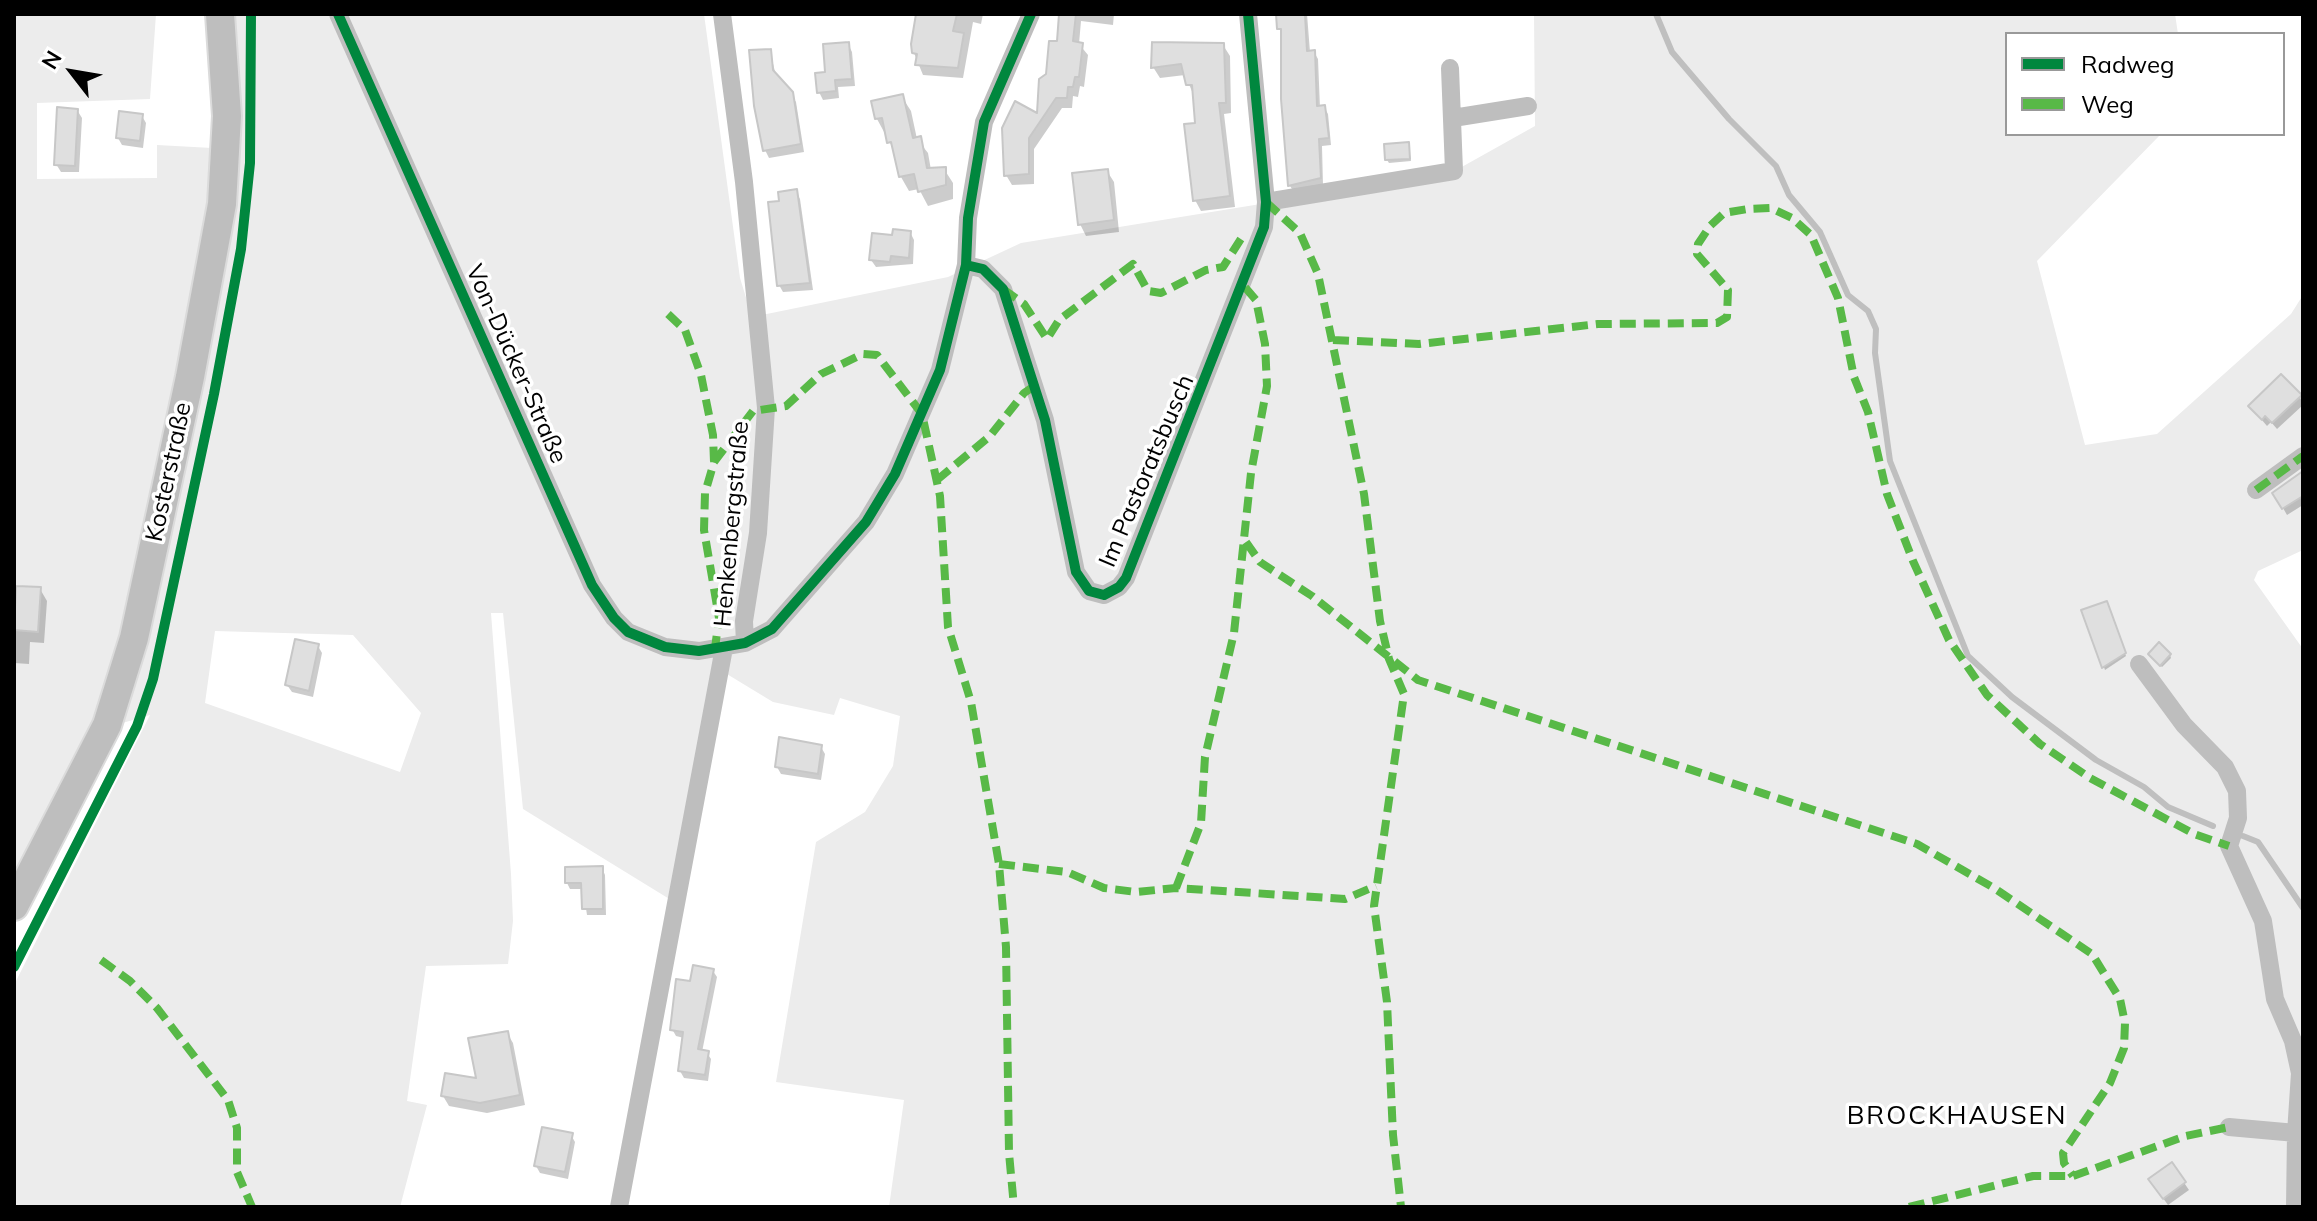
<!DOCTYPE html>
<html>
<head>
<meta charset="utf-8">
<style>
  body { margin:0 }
  #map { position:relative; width:2317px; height:1221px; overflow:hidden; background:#fff; font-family:Mulish,sans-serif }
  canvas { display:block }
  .frame { position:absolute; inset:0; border:16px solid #000; pointer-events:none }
  .legend { position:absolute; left:2005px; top:32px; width:280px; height:104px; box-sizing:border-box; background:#fff; border:2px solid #999; margin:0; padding:10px 14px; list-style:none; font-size:24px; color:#000 }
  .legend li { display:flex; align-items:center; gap:16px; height:40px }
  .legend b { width:40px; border:2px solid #999 }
  .north { position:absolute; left:32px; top:32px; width:80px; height:80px; -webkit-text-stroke:6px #fff; paint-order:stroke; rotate:301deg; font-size:22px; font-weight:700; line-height:32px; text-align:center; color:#000 }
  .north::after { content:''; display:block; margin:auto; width:28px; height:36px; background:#000; clip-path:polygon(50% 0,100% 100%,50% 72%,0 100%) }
</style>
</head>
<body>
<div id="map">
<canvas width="2317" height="1221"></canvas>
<div class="frame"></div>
<ul class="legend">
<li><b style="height:10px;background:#00873e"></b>Radweg</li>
<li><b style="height:10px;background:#58b947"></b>Weg</li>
</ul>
<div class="north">N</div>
</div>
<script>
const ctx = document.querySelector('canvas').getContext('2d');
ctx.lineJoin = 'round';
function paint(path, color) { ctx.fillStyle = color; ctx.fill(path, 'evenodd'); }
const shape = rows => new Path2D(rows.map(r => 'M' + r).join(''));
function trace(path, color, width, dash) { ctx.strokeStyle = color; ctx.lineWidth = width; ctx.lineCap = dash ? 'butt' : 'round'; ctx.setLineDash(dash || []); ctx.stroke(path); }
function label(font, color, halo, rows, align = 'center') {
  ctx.font = font + ' Mulish,sans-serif'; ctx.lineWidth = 7; ctx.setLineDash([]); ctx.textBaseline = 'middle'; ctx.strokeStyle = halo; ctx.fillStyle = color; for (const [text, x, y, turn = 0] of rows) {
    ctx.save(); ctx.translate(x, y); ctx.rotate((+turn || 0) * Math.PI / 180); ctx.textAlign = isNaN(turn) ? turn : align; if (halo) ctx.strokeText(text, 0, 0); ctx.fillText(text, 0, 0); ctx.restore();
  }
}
const green = shape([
  [14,14,156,14,150,99,37,103,37,179,157,178,157,145,212,148,211,14,704,14,740,278,752,317,948,277,1021,243,1451,173,1535,126,1534,14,2175,14,2178,34,2007,34,2007,134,2161,134,2037,261,2085,445,2157,434,2291,314,2303,295,2303,550,2258,571,2254,580,2303,649,2303,1207,889,1207,904,1100,776,1082,816,842,865,812,893,766,900,716,840,698,834,715,773,702,712,665,671,900,523,809,503,613,491,613,511,874,513,921,508,964,426,966,407,1101,427,1105,400,1207,14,1207,14,985,150,715,88,733,14,878],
  [215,631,353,635,421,713,400,772,205,703]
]);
const shadow = shape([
  [921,14,983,14,981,24,973,22,963,78,923,75,914,53],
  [1063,14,1114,14,1113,25,1081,21,1079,44,1088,55,1084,87,1080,86,1078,97,1073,96,1072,108,1062,108,1034,149,1034,184,1012,185,1006,175,1039,117],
  [1278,14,1307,14,1310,52,1314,52,1318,59,1320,108,1324,107,1328,114,1331,145,1322,146,1323,185,1294,192,1290,186,1283,99,1283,35],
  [848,44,852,52,855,86,838,87,839,98,823,100,819,92],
  [1223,45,1230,56,1231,113,1224,114,1235,207,1201,211,1195,200,1197,125,1194,96,1185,75,1160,78,1153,67],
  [770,51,776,76,796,102,804,152,769,158,765,150],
  [902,97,911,111,917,139,928,153,931,170,944,169,953,183,953,199,928,206,919,189,909,191,901,177,896,154,877,119],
  [77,110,82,118,79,172,61,172,56,164],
  [142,116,146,123,143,148,122,145,118,138],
  [1408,144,1411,161,1389,163,1387,160],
  [1107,171,1114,182,1119,232,1086,236,1080,224],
  [796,192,800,199,813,290,783,292,779,285,781,202],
  [910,232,914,240,913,264,876,267,871,260,894,237],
  [2300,397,2303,405,2277,429,2271,422,2267,426,2250,406],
  [2303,473,2303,505,2287,515,2275,494],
  [18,588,40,589,47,601,44,643,30,642,29,664,14,663],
  [2108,606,2126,656,2105,670,2084,611],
  [318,646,322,653,313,697,292,692,287,685],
  [2170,655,2171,658,2162,667,2152,657],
  [821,747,825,754,821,780,781,774,777,767],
  [602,868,605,875,606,915,587,915,583,889,570,889,567,883],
  [713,971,717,977,702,1052,707,1053,711,1059,708,1081,684,1078,680,1071,684,1038,676,1036,672,1029,692,983],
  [507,1033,513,1043,525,1105,487,1113,449,1106,443,1096,478,1080],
  [571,1135,575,1142,568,1179,540,1173,536,1166],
  [2172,1165,2189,1190,2168,1205,2155,1187]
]);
const stream = shape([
  [1656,14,1672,52,1729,119,1776,166,1789,195,1820,232,1848,295,1868,311,1876,329,1875,353,1890,461,1968,656,2012,697,2096,760,2144,787,2168,807,2213,826],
  [2243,836,2258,842,2303,908]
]);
const building = shape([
  [916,14,957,14,953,31,964,33,958,68,915,65,917,54,912,53,911,44,916,14],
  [1059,14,1076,14,1073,41,1083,43,1079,77,1075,77,1073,87,1068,87,1067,98,1056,98,1029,138,1029,174,1004,176,1002,128,1015,101,1037,113,1039,79,1046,74,1049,41,1057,41,1059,14],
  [1276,14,1305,14,1307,51,1315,50,1317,106,1325,105,1329,138,1319,139,1321,178,1288,186,1281,99,1281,29,1277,29,1276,14],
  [849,42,852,79,835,80,836,91,817,93,815,73,825,72,823,44,849,42],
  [1152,42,1224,43,1226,103,1219,103,1230,196,1193,201,1184,124,1195,123,1192,85,1186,85,1181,64,1151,68,1152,42],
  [771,49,773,70,793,92,801,144,763,151,754,106,749,50,771,49],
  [903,94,913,138,921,136,927,168,946,167,946,185,918,192,914,174,899,177,891,142,887,143,882,118,875,119,871,101,903,94],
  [57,107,78,109,75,166,54,165,57,107],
  [119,111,143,114,140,141,116,138,119,111],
  [1409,142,1410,159,1385,160,1384,144,1409,142],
  [1108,169,1114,220,1078,225,1072,173,1108,169],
  [797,189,810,283,777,286,768,202,779,201,778,192,797,189],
  [893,229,911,231,909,258,891,256,890,262,869,260,872,233,892,235,893,229],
  [2281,374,2302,395,2272,423,2265,416,2262,420,2248,406,2281,374],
  [2303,471,2303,496,2282,509,2272,493,2303,471],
  [16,586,41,587,38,632,14,630,16,586],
  [2107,601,2126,653,2102,668,2081,610,2107,601],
  [295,639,319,644,309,691,285,685,295,639],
  [2159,642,2171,654,2160,666,2148,654,2159,642],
  [779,737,822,745,818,774,775,767,779,737],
  [603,866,603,909,582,909,581,883,565,883,565,867,603,866],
  [693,965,714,969,698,1049,709,1051,705,1075,678,1071,683,1032,670,1030,676,979,690,981,693,965],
  [508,1031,520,1095,480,1103,441,1096,445,1073,476,1078,468,1038,508,1031],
  [542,1127,573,1133,565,1172,534,1166,542,1127],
  [2172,1162,2186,1182,2163,1199,2148,1179,2172,1162]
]);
const street = shape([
  [338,14,592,585,614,618,628,632,665,647,699,651,745,643,772,629,866,522,895,474,940,370,966,265,968,218,984,122,1031,14],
  [722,14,744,182,766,408,758,533,744,621,745,643],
  [1453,118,1528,106],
  [1266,202,1454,171,1450,68],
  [966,265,983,269,1003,289,1045,420,1076,572,1089,591,1104,595,1119,587,1126,578,1264,227,1266,202,1248,14],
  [2256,490,2303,456],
  [2139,664,2184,725,2225,767,2237,791,2238,818,2229,846,2263,921,2275,999,2293,1041,2300,1073,2296,1133],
  [2229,1127,2296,1133,2295,1207],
  [619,1207,724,648]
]);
const primary = shape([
  [14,906,107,725,134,638,190,377,222,204,227,116,220,14]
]);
const quiet = shape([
  [1266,202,1300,233,1318,274,1364,494,1380,621,1389,659,1404,694,1374,906,1387,1002,1393,1135,1401,1207],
  [1003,289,1024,304,1047,339,1059,320,1133,264,1148,291,1161,293,1206,270,1223,267,1244,234],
  [668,314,685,330,701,375,713,435,714,462,705,493,704,530,719,618,715,648],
  [1333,340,1419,344,1598,324,1717,323,1727,317,1728,290,1697,254,1698,244,1710,226,1724,213,1748,209,1771,208,1792,218,1811,235,1838,298,1854,377,1868,412,1887,494,1913,561,1949,640,1987,695,2040,744,2090,778,2194,834,2229,846],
  [714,462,753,411,786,406,821,374,863,354,877,355,922,414,940,496,948,627,971,702,999,864,1006,947,1009,1153,1014,1207],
  [937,480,990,436,1024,393,1036,385],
  [2256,490,2303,456],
  [1246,542,1260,562,1312,596,1418,680,1917,844,1994,888,2092,954,2120,999,2125,1023,2124,1048,2110,1083,2063,1153,2064,1163,2073,1176],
  [999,864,1067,872,1104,888,1136,892,1176,888,1345,899,1376,886],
  [1176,888,1201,823,1205,757,1234,633,1251,473,1267,386,1265,344,1256,300,1243,285],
  [101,960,130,981,157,1008,228,1100,237,1128,237,1172,252,1207],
  [1909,1207,2033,1176,2073,1176,2186,1136,2229,1127]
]);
const cycleway = shape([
  [338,14,592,585,614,618,628,632,665,647,699,651,745,643,772,629,866,522,895,474,940,370,966,265,968,218,984,122,1031,14],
  [966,265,983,269,1003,289,1045,420,1076,572,1089,591,1104,595,1119,587,1126,578,1264,227,1266,202,1248,14],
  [14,967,137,726,153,679,214,394,241,249,250,163,251,14]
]);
const streetNames = [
  ["Von-Dücker-Straße",516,364,66],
  ["Im Pastoratsbusch",1147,471,-67],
  ["Kosterstraße",169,472,-78],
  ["Henkenbergstraße",732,524,-85]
];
const neighbourhoodNames = [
  ["BROCKHAUSEN",1957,1116]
];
paint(green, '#ececec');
paint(shadow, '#0003');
trace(stream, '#bfbfbf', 6);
paint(building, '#dfdfdf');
trace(building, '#c7c7c7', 2);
trace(primary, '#dbdbdb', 32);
trace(street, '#bebebe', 18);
trace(primary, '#bebebe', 28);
trace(quiet, '#58b947', 8, [16, 8]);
trace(cycleway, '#00873e', 10);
label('24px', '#000', '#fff', streetNames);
ctx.letterSpacing = '2px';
label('26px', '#000', '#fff', neighbourhoodNames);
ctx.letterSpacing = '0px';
</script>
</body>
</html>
